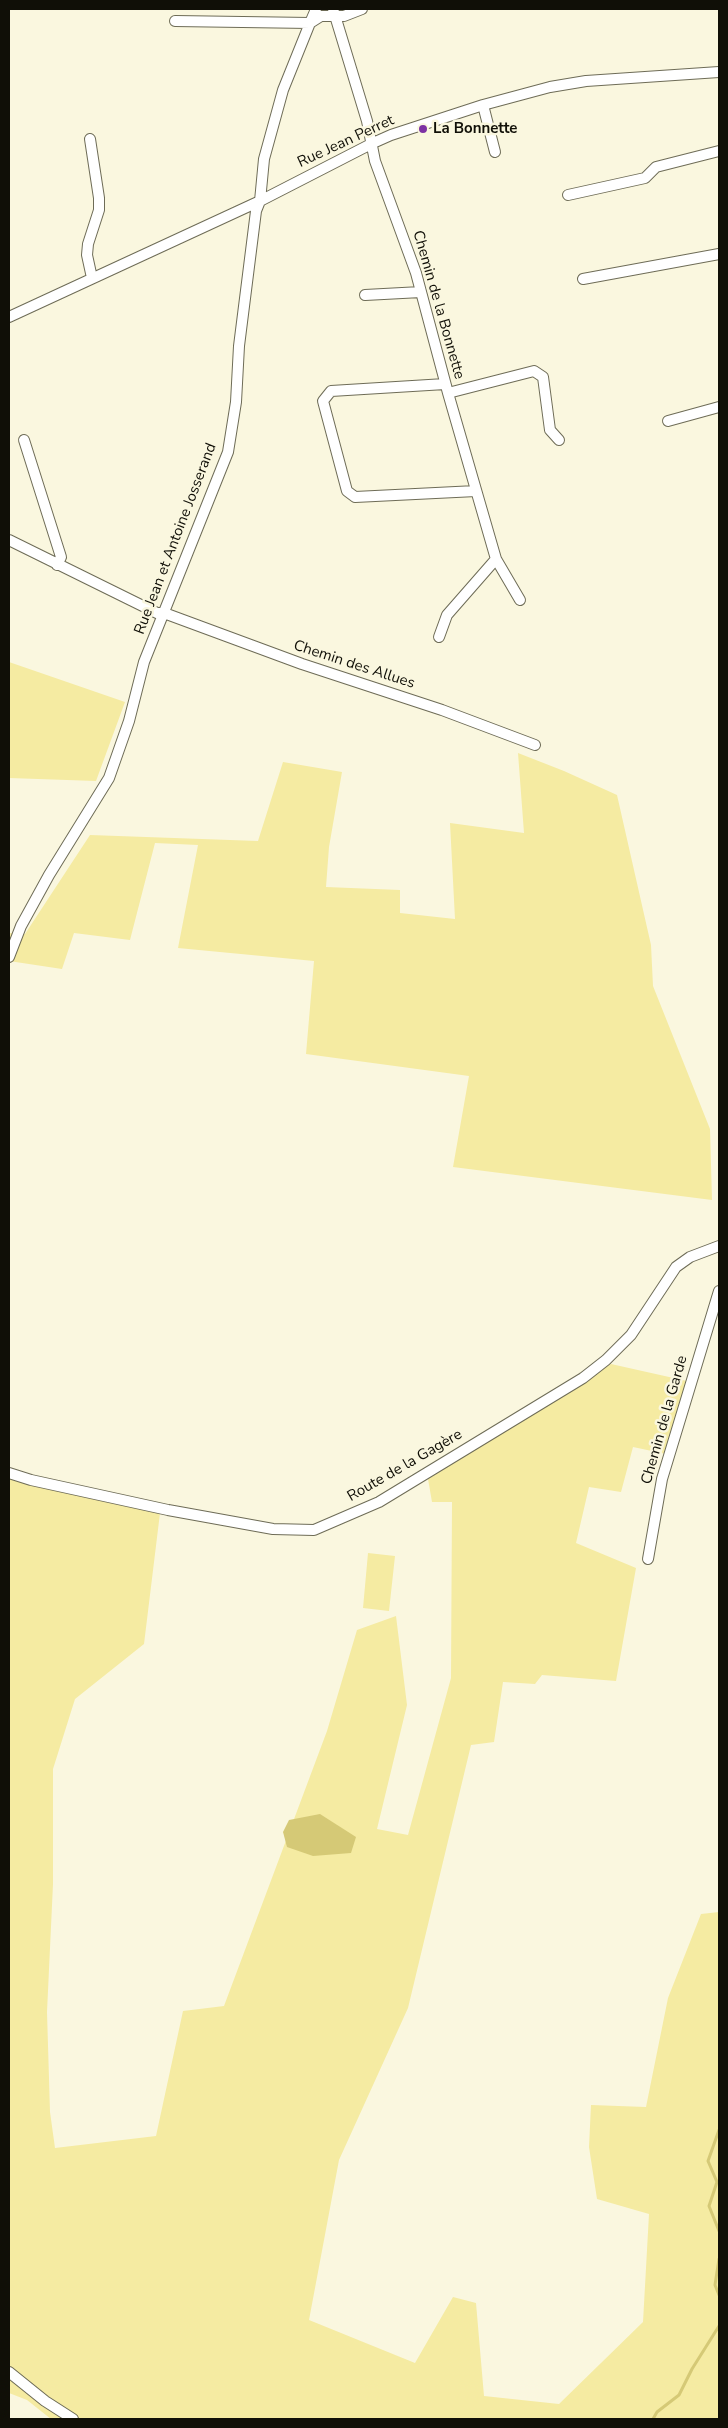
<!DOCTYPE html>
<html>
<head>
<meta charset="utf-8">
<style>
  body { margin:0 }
  #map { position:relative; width:728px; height:2428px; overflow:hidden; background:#faf7df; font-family:"Nunito Sans",sans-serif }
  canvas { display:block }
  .frame { position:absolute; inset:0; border:10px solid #100f07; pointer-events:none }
</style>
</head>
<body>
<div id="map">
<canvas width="728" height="2428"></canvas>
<div class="frame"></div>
</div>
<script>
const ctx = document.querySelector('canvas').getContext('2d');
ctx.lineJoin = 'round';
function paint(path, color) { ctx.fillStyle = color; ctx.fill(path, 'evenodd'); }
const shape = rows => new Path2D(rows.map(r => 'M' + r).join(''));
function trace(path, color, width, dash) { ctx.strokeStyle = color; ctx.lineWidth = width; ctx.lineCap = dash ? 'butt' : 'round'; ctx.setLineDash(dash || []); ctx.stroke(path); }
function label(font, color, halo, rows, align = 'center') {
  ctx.font = font + ' "Nunito Sans",sans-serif'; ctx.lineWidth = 5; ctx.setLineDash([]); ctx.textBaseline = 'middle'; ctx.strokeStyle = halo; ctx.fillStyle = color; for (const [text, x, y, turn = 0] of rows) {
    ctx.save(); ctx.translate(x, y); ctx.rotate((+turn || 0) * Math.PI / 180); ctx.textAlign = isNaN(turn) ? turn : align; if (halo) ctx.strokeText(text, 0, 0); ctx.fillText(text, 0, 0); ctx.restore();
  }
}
const green = shape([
  [9,662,125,702,96,781,9,778],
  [518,753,564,771,617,795,651,945,653,986,710,1129,712,1200,453,1167,469,1076,306,1054,314,961,178,948,198,845,155,843,130,940,74,933,62,969,9,961,9,933,25,934,90,835,258,841,283,762,342,772,329,847,326,887,400,890,400,913,455,919,450,823,524,833],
  [611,1364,687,1381,666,1454,633,1447,621,1492,589,1487,576,1543,636,1568,616,1681,542,1675,535,1684,503,1682,494,1742,471,1745,408,2008,339,2160,309,2320,415,2363,453,2297,476,2303,484,2396,559,2404,643,2322,649,2214,597,2199,589,2147,591,2105,646,2107,668,1998,701,1914,719,1912,719,2419,51,2419,27,2400,9,2393,9,1477,28,1484,160,1513,144,1644,75,1699,53,1769,53,1884,47,2012,50,2112,55,2148,156,2136,183,2011,224,2006,327,1731,357,1630,396,1616,407,1705,377,1829,408,1835,451,1678,452,1502,432,1502,428,1479],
  [368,1553,395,1556,389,1611,363,1608]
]);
const water = shape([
  [320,1814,356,1837,351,1853,313,1856,287,1847,283,1832,289,1820]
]);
const stream = shape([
  [719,2130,708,2161,717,2182,709,2206,719,2231],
  [719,2259,715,2285,719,2295],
  [653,2419,657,2412,679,2395,692,2369,719,2326]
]);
const minor = shape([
  [333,9,367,121,375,161,416,273,448,393,496,559,520,600],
  [175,21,310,23,316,9],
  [483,105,495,152],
  [90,139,99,198,99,210,88,244,87,255,92,278],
  [568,195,645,178,656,167,719,151],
  [583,279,719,254],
  [365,295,421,292],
  [9,317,260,201,373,143,391,135,483,105,550,87,586,81,719,72],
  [445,384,331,391,323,401,347,491,355,497,476,491],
  [448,393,534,371,543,377,550,430,559,440],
  [668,421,719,407],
  [24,440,61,557,57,565],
  [9,540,157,613,164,613,302,664,442,710,535,745],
  [439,637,447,615,496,559],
  [9,957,21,926,49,875,109,778,129,721,144,662,228,452,236,402,239,346,256,211,260,201,264,159,283,90,310,23,321,16,344,16,362,9],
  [9,1473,31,1480,168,1510,273,1529,314,1530,379,1502,583,1378,606,1360,631,1335,676,1267,690,1257,719,1246],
  [648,1559,662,1479,719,1291],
  [9,2372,45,2401,73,2419]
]);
const markers = [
  [423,129,5,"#7d32a4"]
];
const poiNames = [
  ["La Bonnette",433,129]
];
const streetNames = [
  ["Rue Jean Perret",346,142,-25],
  ["Chemin de la Bonnette",438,305,74],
  ["Rue Jean et Antoine Josserand",176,539,-69],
  ["Chemin des Allues",354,665,18],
  ["Chemin de la Garde",665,1420,-74],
  ["Route de la Gagère",405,1466,-30]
];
paint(green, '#f5eba2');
paint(water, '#d5c976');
trace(stream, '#d5c976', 3);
trace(minor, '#6e6c57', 12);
trace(minor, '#fff', 10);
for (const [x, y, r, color] of markers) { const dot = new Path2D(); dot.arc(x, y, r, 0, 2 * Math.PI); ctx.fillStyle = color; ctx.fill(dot); trace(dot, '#faf7df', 2); }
label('bold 15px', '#100f07', '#faf7df', poiNames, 'left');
label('15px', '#100f07', '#faf7df', streetNames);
</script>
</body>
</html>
